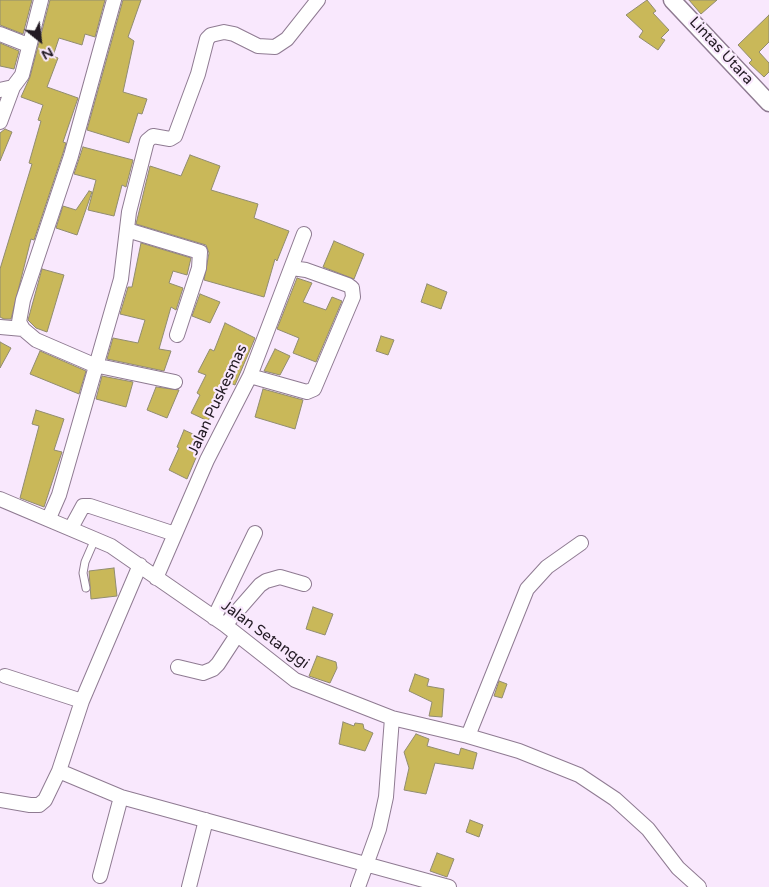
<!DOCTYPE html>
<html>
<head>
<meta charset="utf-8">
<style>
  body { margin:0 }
  #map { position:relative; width:769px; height:887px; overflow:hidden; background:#f9e8fd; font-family:"Varela Round",sans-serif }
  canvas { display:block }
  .north { position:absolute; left:15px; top:15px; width:50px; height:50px; -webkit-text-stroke:4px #f9e8fd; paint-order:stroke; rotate:151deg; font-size:14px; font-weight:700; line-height:20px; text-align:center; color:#231b24 }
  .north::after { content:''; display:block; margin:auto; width:18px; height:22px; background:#231b24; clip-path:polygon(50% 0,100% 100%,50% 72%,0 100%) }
</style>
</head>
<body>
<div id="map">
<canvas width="769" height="887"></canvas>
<div class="north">N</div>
</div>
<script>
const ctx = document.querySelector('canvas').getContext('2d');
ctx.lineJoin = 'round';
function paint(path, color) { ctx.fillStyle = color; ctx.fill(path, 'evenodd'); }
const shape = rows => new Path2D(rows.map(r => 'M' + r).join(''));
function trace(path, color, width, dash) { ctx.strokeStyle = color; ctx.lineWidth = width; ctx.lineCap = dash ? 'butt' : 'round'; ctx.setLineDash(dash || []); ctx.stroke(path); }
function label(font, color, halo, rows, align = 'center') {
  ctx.font = font + ' "Varela Round",sans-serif'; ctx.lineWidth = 4.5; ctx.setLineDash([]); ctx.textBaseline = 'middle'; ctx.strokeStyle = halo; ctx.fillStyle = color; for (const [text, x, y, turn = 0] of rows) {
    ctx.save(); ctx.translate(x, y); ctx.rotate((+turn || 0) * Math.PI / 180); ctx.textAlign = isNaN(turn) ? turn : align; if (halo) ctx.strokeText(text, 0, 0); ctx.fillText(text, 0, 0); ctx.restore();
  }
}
const building = shape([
  [0,0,32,0,23,34,0,25,0,0],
  [50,0,105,0,95,37,85,34,82,45,59,38,53,56,58,58,47,87,78,98,63,142,66,143,63,153,34,240,31,239,11,319,4,319,0,317,0,269,32,164,29,163,41,121,38,120,43,105,21,97,30,77,50,0],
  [123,0,141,0,128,37,134,41,123,92,147,99,142,114,138,113,129,143,87,130,123,0],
  [647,0,656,11,653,13,669,30,661,38,665,40,658,50,639,37,643,31,626,15,647,0],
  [689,0,717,0,701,14,689,0],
  [769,15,769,42,759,52,769,63,769,72,764,77,749,63,752,60,738,45,769,15],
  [0,43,19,51,14,69,0,66,0,43],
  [5,129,12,132,0,161,0,133,5,129],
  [83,147,133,160,126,187,122,185,114,216,88,210,96,180,74,174,83,147],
  [190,155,220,166,211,190,258,204,254,218,289,231,277,261,275,259,264,297,204,280,209,253,206,245,136,224,150,166,181,176,190,155],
  [89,191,92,192,77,235,56,228,63,206,76,210,89,191],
  [334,241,364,254,354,279,323,267,334,241],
  [141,243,191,258,187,275,173,271,169,283,183,288,176,310,171,307,159,349,171,351,164,371,107,359,113,338,138,343,145,320,120,314,128,287,132,287,141,243],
  [42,269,64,275,47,332,36,328,28,320,42,269],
  [297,278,312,283,303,302,326,310,332,297,342,301,316,362,293,353,299,338,277,329,297,278],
  [427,284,447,292,441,309,421,302,427,284],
  [200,294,220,302,210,323,192,316,200,294],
  [225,323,255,338,235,385,228,382,208,421,191,413,200,395,197,393,206,375,198,372,210,349,214,351,225,323],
  [381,336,394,340,388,355,376,351,381,336],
  [0,342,11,348,0,368,0,342],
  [275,349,290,356,280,375,264,371,275,349],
  [40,351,86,371,79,394,30,374,40,351],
  [102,376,133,382,126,407,96,399,102,376],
  [156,387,179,390,167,418,147,410,156,387],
  [263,389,303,400,295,429,255,417,263,389],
  [36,410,64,419,54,450,62,452,44,507,20,498,39,426,32,424,36,410],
  [184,430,204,439,187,479,169,470,179,448,177,447,184,430],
  [114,568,117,596,91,599,89,571,114,568],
  [313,607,333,614,325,635,306,629,313,607],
  [317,656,336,662,337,668,330,683,309,676,317,656],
  [415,674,429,679,427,686,444,689,442,717,429,716,432,702,409,691,415,674],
  [499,681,507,684,502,698,494,696,499,681],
  [343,722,354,726,355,723,363,724,364,729,373,733,365,751,339,744,343,722],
  [416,734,429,739,427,746,459,755,461,748,477,753,473,769,435,763,426,794,404,790,409,768,404,752,416,734],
  [470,820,483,825,479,837,466,832,470,820],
  [437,853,454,859,447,877,430,871,437,853]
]);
const service = shape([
  [86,588,83,573,85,562,95,539]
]);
const minor = shape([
  [114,0,71,156,23,300,19,322,23,329,36,340,94,365,175,382],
  [0,34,28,45],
  [0,90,13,87,22,75,41,0],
  [0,122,13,87],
  [127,230,200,252,199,268,177,335],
  [0,327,23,329],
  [250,376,307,392,314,389,353,297,352,288,348,285,306,270,292,268],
  [0,499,111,546,225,625,295,680,392,718,468,736,519,751,579,775,615,799,648,829,678,868,699,887],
  [49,518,59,495,121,279,129,212,147,141,153,136,170,139,175,136,198,74,207,39,211,35,224,32,234,34,258,46,275,47,287,39,318,0],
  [71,528,83,506,90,506,175,534],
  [156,578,207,460,250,376,304,234],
  [214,618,255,533],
  [225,625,260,585,266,581,280,577,304,584],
  [178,667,203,673,213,669,218,664,237,635],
  [5,676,82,701],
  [468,736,527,589,547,567,581,543],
  [59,771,121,797,449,887],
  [0,800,30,805,39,805,45,800,59,771,82,701,140,565],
  [100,876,121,797],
  [189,887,206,820],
  [358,887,379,829,386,797,392,718]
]);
const tertiary = shape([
  [672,0,769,103]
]);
const streetNames = [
  ["Lintas Utara",721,51,47],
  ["Jalan Puskesmas",218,400,-65],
  ["Jalan Setanggi",265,635,36]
];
paint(building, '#c9b859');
trace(building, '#918c70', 1);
trace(service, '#8f7b92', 9);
trace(minor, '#8f7b92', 16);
trace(tertiary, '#8f7b92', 19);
trace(service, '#fff', 7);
trace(minor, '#fff', 14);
trace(tertiary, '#fff', 16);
label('15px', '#231b24', '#f9e8fd', streetNames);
</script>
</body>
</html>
